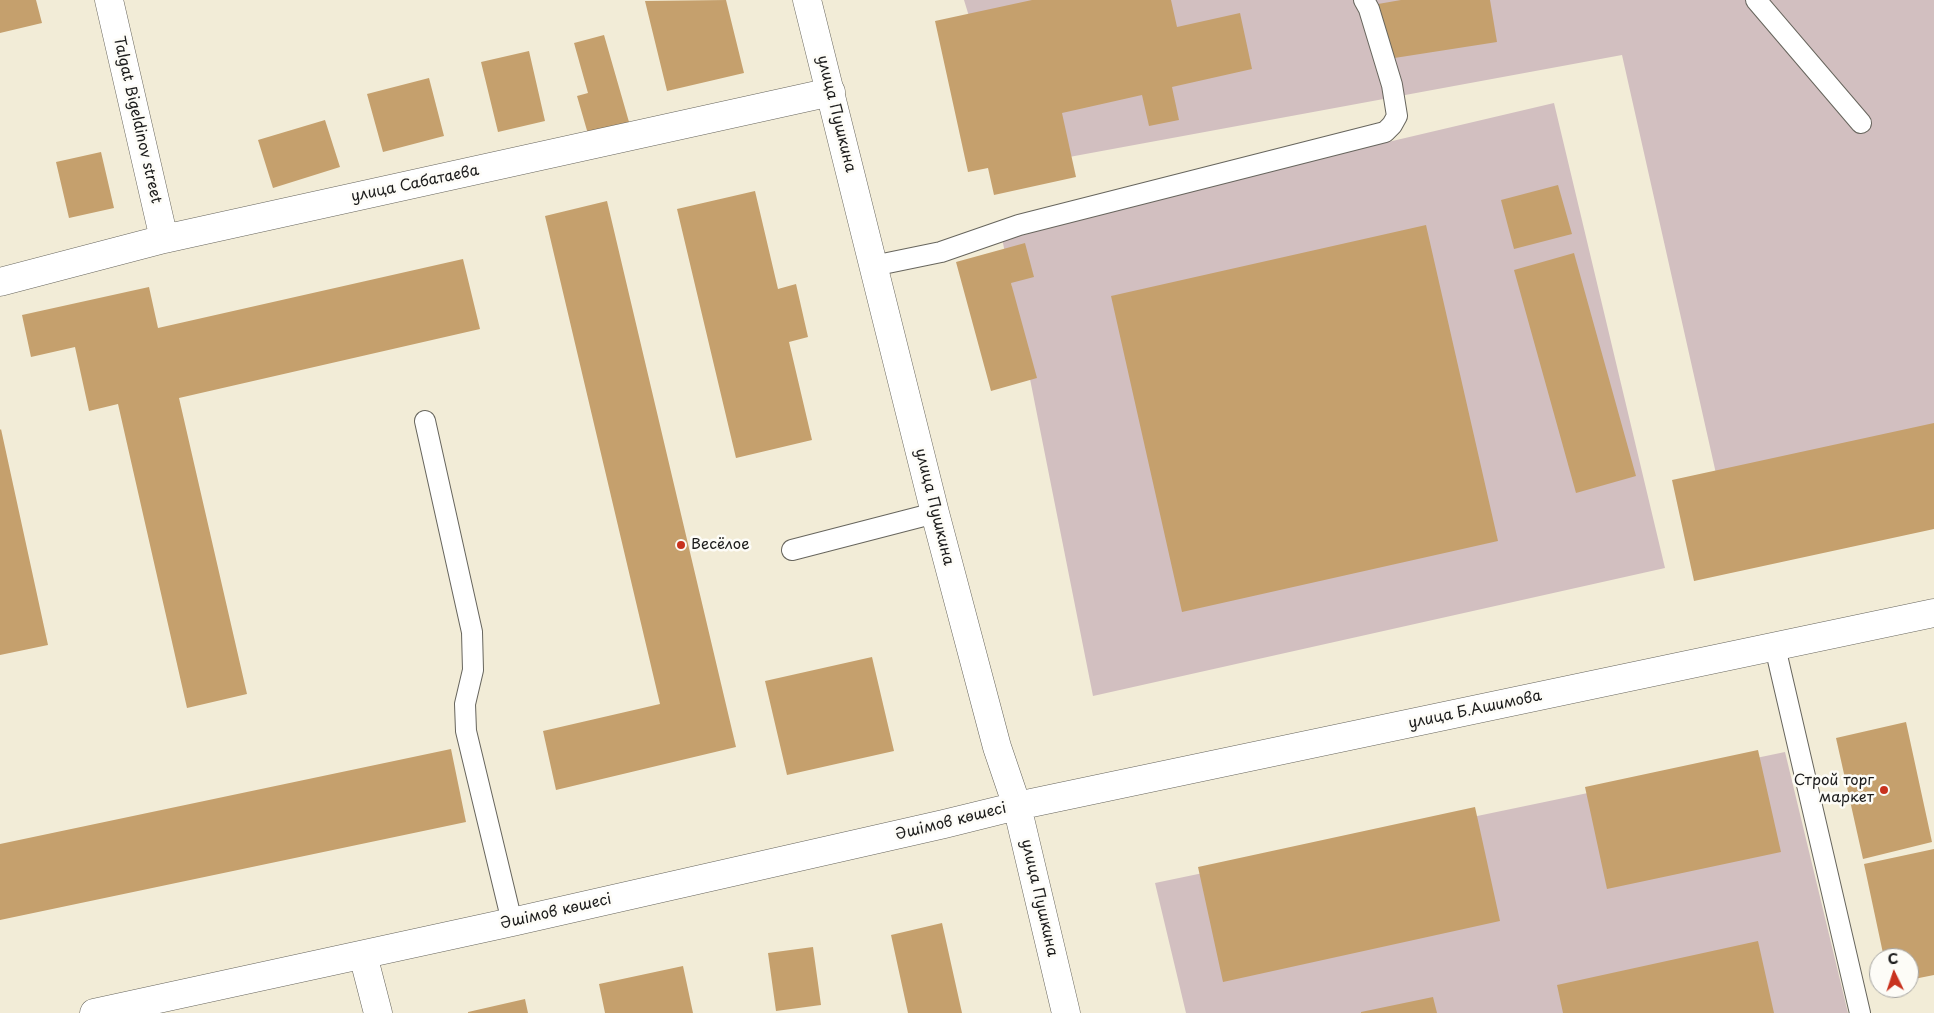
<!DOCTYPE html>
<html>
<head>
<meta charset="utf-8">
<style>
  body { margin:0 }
  #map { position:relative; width:1934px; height:1013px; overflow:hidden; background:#f2ecd7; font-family:"Playpen Sans",sans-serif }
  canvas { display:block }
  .north { position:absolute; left:1869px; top:948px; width:50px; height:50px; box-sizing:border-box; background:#fdfcf7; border:1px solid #a3a29f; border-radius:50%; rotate:356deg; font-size:14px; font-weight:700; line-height:20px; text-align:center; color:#1c1c1c }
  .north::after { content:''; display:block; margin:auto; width:18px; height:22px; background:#c8321e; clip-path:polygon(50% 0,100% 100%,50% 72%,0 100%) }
</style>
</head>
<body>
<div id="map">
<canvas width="1934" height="1013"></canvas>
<div class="north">С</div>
</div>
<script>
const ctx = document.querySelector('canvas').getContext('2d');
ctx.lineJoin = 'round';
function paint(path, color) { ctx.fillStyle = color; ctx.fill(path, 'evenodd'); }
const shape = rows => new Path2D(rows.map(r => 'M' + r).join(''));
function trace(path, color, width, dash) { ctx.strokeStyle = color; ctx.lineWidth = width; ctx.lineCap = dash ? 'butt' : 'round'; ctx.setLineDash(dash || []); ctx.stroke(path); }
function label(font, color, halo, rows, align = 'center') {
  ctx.font = font + ' "Playpen Sans",sans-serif'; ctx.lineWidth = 5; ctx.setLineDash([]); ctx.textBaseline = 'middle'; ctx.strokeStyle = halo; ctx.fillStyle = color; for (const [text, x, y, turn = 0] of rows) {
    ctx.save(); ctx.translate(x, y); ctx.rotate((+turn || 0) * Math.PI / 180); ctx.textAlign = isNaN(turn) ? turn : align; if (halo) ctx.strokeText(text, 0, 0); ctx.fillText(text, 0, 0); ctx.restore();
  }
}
const industrial = shape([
  [964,0,1934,0,1934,490,1728,527,1622,55,1015,167],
  [1554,103,1665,568,1093,696,1001,233],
  [1785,752,1848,1013,1186,1013,1155,883]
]);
const building = shape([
  [0,0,36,0,42,23,0,33],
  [726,0,744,73,667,91,645,1],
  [1032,0,1171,0,1177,27,1240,13,1252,69,1172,87,1179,120,1149,126,1142,95,1062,113,1076,177,994,195,988,168,968,172,935,21],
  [1401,0,1490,0,1497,42,1388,59,1378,4],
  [604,35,629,122,588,134,577,96,588,93,574,43],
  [529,51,545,121,498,132,481,62],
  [429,78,444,136,383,152,367,94],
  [325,120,340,167,273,188,258,140],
  [101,152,114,208,69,218,56,162],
  [1558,185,1572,234,1514,249,1501,200],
  [755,191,778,289,796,284,808,337,789,342,812,440,736,458,677,209],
  [607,201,736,747,556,790,543,731,660,704,545,216],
  [1426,225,1498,541,1182,612,1111,296],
  [1025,243,1034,277,1011,283,1037,378,991,391,956,262],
  [1574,253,1636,476,1576,493,1514,270],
  [463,259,480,329,179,398,247,694,187,708,118,404,89,411,75,347,31,357,22,315,149,287,158,328],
  [1934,423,1934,529,1694,581,1672,480],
  [1,429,48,645,0,655,0,430],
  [872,657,894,751,787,775,765,681],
  [1906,722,1932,842,1863,859,1836,738],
  [451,749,466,822,0,920,0,844],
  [1758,750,1781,852,1607,889,1585,787],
  [1475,807,1500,921,1223,982,1198,867],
  [1934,849,1934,975,1909,980,1909,958,1884,958,1864,864],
  [942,923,962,1013,908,1013,891,935],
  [1758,941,1774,1013,1563,1013,1557,985],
  [813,947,821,1005,776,1011,768,953],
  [683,966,693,1013,605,1013,599,984],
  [1433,997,1437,1013,1361,1013,1361,1012],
  [525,999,528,1013,468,1013,468,1012]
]);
const service = shape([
  [1756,0,1861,123],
  [873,266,941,252,1019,225,1385,132,1392,125,1397,116,1392,85,1369,9,1364,0],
  [425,421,472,632,473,670,465,704,466,731,512,922],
  [792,550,935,513],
  [1775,647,1860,1013]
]);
const minor = shape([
  [109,0,164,239],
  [0,282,164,239,831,92],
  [363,955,378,1013]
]);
const tertiary = shape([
  [807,0,935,513,997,747,1017,806,1066,1013],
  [94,1013,512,922,944,824,1017,806,1934,613]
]);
const markers = [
  [681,545,5,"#c8321e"],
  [1884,790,5,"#c8321e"]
];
const streetNames = [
  ["улица Пушкина",836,114,76],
  ["Talgat Bigeldinov street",137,120,77],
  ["улица Сабатаева",415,184,-12],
  ["улица Пушкина",934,507,76],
  ["улица Б.Ашимова",1475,710,-12],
  ["Әшімов көшесі",951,822,-14],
  ["улица Пушкина",1039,898,77],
  ["Әшімов көшесі",556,912,-13]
];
const poiNames = [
  ["Весёлое",691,545],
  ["Строй торг",1874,781,"right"],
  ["маркет",1874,798,"right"]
];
paint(industrial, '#d2bfc0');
paint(building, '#c5a06d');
trace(service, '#67655d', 22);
trace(minor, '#67655d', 29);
trace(tertiary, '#67655d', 29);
trace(service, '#fff', 20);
trace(minor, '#fff', 28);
trace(tertiary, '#fff', 28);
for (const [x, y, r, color] of markers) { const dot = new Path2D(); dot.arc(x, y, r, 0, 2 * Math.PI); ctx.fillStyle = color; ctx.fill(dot); trace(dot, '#fdfcf7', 2); }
label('15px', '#1c1c1c', '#fdfcf7', streetNames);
label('15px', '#1c1c1c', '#fdfcf7', poiNames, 'left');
</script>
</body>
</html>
